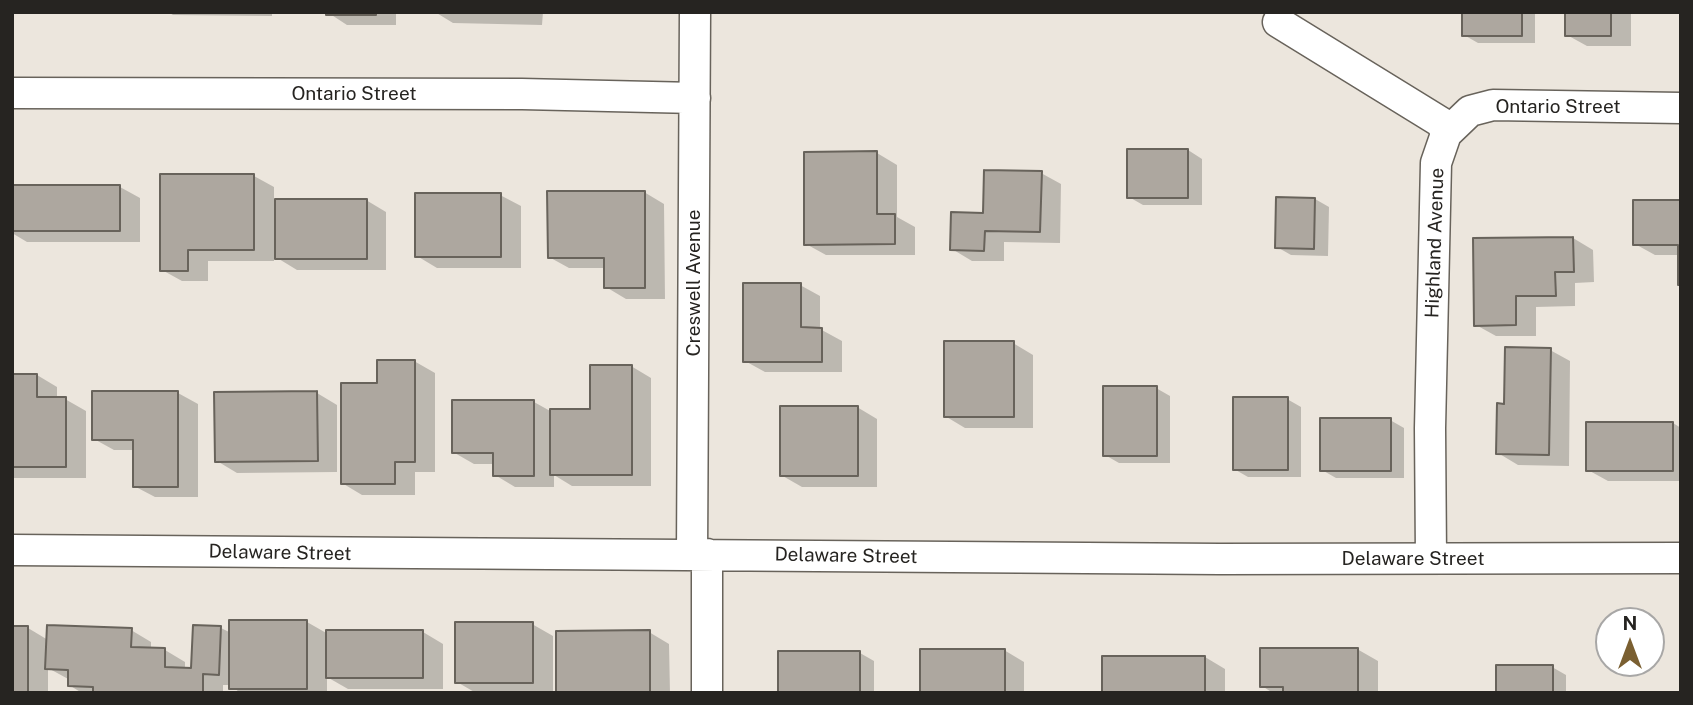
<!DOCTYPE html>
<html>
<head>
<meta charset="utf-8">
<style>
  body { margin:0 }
  #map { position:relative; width:1693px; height:705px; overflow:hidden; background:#ece6dd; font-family:"Public Sans",sans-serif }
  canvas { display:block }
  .frame { position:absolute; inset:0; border:14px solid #262421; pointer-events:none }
  .north { position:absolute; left:1595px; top:607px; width:70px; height:70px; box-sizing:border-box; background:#fff; border:2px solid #a8a7a6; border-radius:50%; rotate:0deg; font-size:19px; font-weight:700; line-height:28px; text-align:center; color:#262421 }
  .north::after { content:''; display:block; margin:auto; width:24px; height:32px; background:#7a5f31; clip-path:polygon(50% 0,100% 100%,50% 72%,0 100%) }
</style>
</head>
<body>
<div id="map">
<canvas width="1693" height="705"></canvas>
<div class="frame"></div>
<div class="north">N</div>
</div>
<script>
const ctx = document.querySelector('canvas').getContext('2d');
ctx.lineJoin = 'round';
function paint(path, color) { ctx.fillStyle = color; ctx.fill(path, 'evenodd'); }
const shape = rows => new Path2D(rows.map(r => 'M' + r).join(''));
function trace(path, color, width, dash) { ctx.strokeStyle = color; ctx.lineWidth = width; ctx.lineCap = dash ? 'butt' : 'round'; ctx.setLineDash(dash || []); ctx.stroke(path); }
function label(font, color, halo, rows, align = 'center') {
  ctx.font = font + ' "Public Sans",sans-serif'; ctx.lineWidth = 6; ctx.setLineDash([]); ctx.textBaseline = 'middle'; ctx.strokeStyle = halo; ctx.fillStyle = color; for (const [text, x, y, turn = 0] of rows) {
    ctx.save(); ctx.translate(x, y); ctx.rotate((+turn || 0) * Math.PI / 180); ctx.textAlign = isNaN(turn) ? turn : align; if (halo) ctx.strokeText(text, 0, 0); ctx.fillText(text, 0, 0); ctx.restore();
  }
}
const shadow = shape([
  [168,12,272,12,272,16,173,15],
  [327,12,396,12,396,25,347,25],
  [435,12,543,12,542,25,453,23],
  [1464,12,1535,12,1535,43,1478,43,1464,35],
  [1567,12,1631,12,1631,46,1587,46,1567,35],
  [1188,150,1202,159,1202,205,1143,205,1129,197],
  [877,153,897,165,897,217,915,227,915,255,826,255,806,244],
  [1041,173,1061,184,1060,243,1004,242,1004,261,972,261,952,249,985,215],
  [254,176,274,187,274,200,366,200,386,212,386,270,297,270,274,256,274,261,208,261,208,281,182,281,162,270],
  [12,187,120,187,140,198,140,242,27,242,12,233],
  [644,192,664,204,665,299,626,299,606,287,605,268,569,268,549,257],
  [500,195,521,206,521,268,437,268,417,256],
  [1315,199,1329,207,1328,256,1291,255,1277,247],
  [1681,202,1681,285,1680,255,1655,255,1635,244],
  [1573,238,1593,250,1594,282,1575,283,1575,306,1536,307,1536,336,1496,336,1476,325],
  [800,285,820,296,820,329,842,341,842,372,765,372,745,361],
  [1013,343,1033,355,1033,428,965,428,945,416],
  [1550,350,1570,361,1569,466,1518,465,1498,453,1506,406],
  [414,361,435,373,435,472,415,472,415,495,362,495,342,483,379,385],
  [631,366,651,378,651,486,572,486,554,475,554,487,515,487,495,475,495,464,474,464,453,452,534,402,552,412,592,411],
  [12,375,37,375,57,387,57,399,65,399,86,411,86,478,12,478],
  [1156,388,1170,396,1170,463,1119,463,1105,455],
  [178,393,198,404,198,497,155,497,134,486,134,450,114,450,94,439],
  [317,393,337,405,337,472,237,473,217,461],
  [1287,399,1301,407,1301,477,1248,477,1234,469],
  [857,407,877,419,877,487,802,487,781,475],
  [1390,420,1404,428,1404,478,1336,478,1322,470],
  [1673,423,1681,428,1681,481,1608,481,1588,470],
  [307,622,328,634,423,632,443,644,443,689,348,689,327,677,327,693,240,693,231,685,223,685,223,693,82,693,69,685,70,680,48,668,48,693,12,693,28,628,48,640,131,630,151,642,151,649,165,650,185,662,185,669,193,670,221,628,231,633],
  [532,624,553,636,553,693,476,693,457,682],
  [649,632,669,644,670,693,558,693],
  [1357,649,1378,661,1378,693,1273,693,1262,686],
  [1004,650,1024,662,1024,693,921,693],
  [860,653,874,661,874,693,781,693],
  [1205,657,1225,669,1225,693,1104,693],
  [1552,667,1566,675,1566,693,1498,693]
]);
const building = shape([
  [326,12,376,12,376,15,326,15,326,12],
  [1462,12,1522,12,1522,36,1462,36,1462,12],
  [1565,12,1611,12,1611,36,1565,36,1565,12],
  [1127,149,1188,149,1188,198,1127,198,1127,149],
  [877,151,877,214,895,214,895,244,804,245,804,152,877,151],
  [984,170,1042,171,1040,232,985,231,984,251,950,250,951,212,983,213,984,170],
  [160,174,254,174,254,250,188,250,188,271,160,271,160,174],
  [12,185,120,185,120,231,12,231,12,185],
  [547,191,645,191,645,288,604,288,604,258,548,258,547,191],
  [415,193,501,193,501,257,415,257,415,193],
  [1276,197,1315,198,1314,249,1275,248,1276,197],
  [275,199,367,199,367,259,275,259,275,199],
  [1633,200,1681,200,1681,285,1678,285,1678,245,1633,245,1633,200],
  [1573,237,1574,272,1555,272,1556,296,1516,296,1516,325,1474,326,1473,238,1573,237],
  [743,283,801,283,801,327,822,328,822,362,743,362,743,283],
  [944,341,1014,341,1014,417,944,417,944,341],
  [1505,347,1551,348,1549,455,1496,454,1497,403,1504,404,1505,347],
  [377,360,415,360,415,462,395,462,395,484,341,484,341,383,377,383,377,360],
  [590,365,632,365,632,475,550,475,550,409,590,409,590,365],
  [12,374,37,374,37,397,66,397,66,467,12,467,12,374],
  [1103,386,1157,386,1157,456,1103,456,1103,386],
  [92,391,178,391,178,487,133,487,133,440,92,440,92,391],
  [317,391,318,461,215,462,214,392,317,391],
  [1233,397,1288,397,1288,470,1233,470,1233,397],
  [452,400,534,400,534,476,493,476,493,453,452,453,452,400],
  [780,406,858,406,858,476,780,476,780,406],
  [1320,418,1391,418,1391,471,1320,471,1320,418],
  [1586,422,1673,422,1673,471,1586,471,1586,422],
  [229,620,307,620,307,689,229,689,229,620],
  [455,622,533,622,533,683,455,683,455,622],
  [47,625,132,628,131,647,165,648,165,667,191,668,193,625,221,626,219,675,203,674,203,693,93,693,93,687,68,686,68,670,45,669,47,625],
  [12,626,28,626,28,693,12,693,12,626],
  [326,630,423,630,423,678,326,678,326,630],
  [650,630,650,693,556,693,556,631,650,630],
  [1260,648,1358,648,1358,693,1283,693,1283,687,1260,687,1260,648],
  [920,649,1005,649,1005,693,920,693,920,649],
  [778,651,860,651,860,693,778,693,778,651],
  [1102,656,1205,656,1205,693,1102,693,1102,656],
  [1496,665,1553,665,1553,693,1496,693,1496,665]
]);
const minor = shape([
  [1278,22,1442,123,1446,134,1436,163,1430,428,1431,558],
  [12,93,522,94,695,98],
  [1446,134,1470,111,1493,105,1681,108],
  [12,550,1220,559,1681,558],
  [692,554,695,12],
  [707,693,707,554]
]);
const streetNames = [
  ["Ontario Street",354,94],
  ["Ontario Street",1558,107],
  ["Highland Avenue",1435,243,-88],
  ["Creswell Avenue",694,283,-90],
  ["Delaware Street",280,553,1],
  ["Delaware Street",846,556,1],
  ["Delaware Street",1413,559]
];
paint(shadow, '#0003');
paint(building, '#ada79f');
trace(building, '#68635b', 2);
trace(minor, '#68635b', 33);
trace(minor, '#fff', 30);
label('19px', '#262421', '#fff', streetNames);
</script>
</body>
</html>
